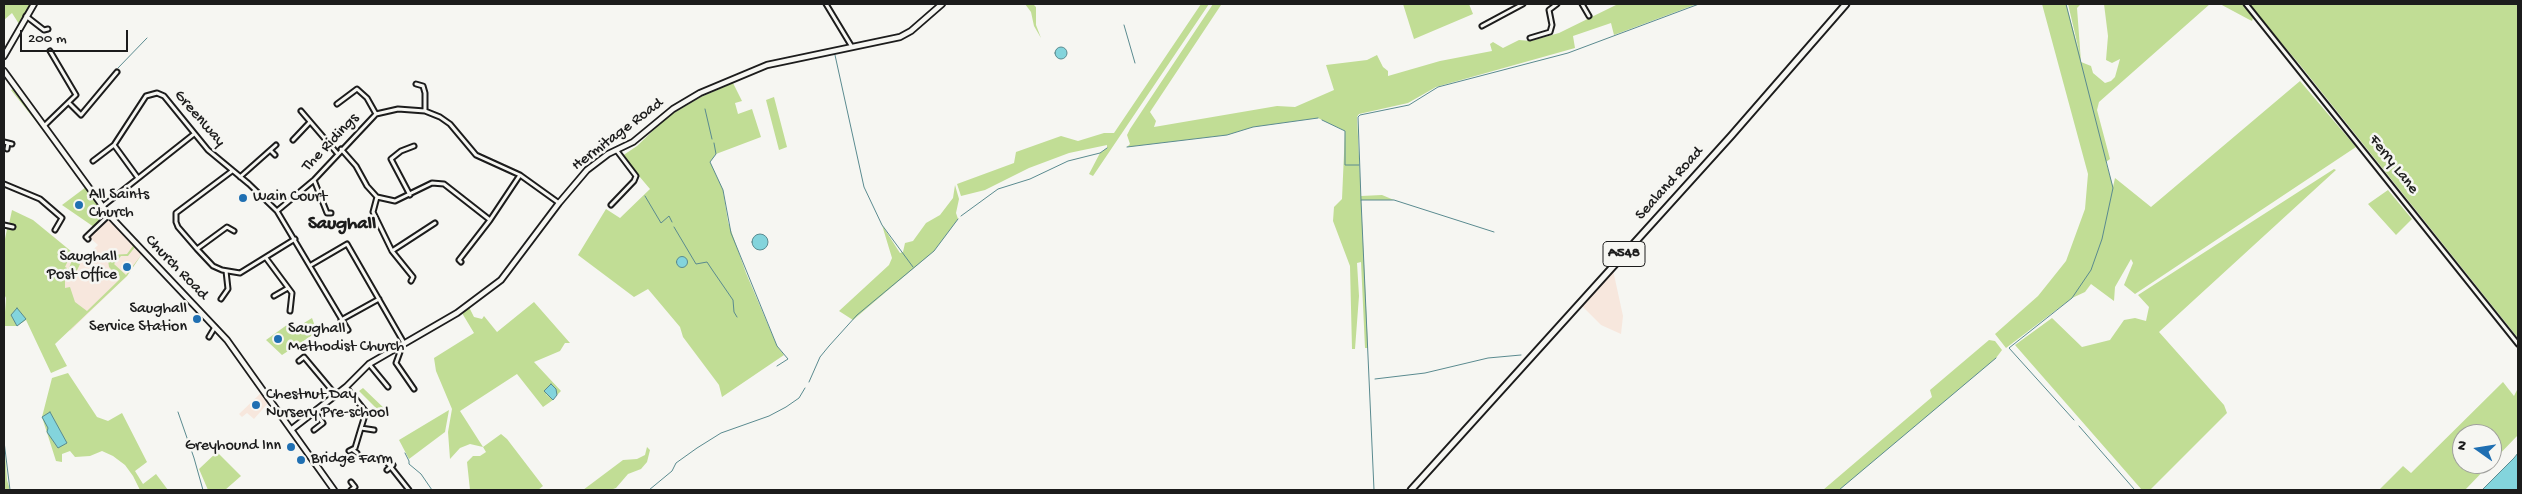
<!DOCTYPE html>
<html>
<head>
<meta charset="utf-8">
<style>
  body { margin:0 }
  #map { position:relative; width:2522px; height:494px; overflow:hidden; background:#f6f6f2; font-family:"Gochi Hand",sans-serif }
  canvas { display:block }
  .frame { position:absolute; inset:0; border:5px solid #1c1c1c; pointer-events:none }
  .north { position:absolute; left:2452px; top:424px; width:50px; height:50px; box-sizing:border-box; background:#f6f6f2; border:1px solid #9f9f9c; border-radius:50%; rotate:283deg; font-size:14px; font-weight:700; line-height:20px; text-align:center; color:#1c1c1c }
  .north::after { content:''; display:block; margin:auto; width:18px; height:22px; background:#1f6fb2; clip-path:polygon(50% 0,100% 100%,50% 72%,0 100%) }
  .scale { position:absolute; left:20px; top:30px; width:108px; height:22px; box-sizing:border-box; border:2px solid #1c1c1c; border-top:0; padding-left:6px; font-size:15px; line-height:18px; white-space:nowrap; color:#1c1c1c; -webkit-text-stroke:4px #f6f6f2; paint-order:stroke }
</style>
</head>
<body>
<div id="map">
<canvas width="2522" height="494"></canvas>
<div class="frame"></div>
<div class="north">N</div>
<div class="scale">200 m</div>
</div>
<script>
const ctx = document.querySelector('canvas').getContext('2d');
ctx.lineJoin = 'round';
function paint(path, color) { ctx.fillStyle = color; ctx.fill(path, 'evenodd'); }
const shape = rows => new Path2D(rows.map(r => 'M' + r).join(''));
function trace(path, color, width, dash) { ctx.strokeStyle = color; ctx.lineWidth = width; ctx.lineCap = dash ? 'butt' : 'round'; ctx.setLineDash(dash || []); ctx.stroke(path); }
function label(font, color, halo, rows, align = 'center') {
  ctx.font = font + ' "Gochi Hand",sans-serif'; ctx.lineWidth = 5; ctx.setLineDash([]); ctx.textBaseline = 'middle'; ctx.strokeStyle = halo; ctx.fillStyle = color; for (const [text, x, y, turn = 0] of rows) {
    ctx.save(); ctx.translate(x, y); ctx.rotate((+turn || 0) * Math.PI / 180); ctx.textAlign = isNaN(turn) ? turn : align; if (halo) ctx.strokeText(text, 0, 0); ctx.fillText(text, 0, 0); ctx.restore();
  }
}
const built = shape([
  [108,217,142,254,127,276,70,331,53,236,81,261,98,245,89,237],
  [1613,270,1623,316,1621,334,1601,325,1582,306],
  [262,392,269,402,254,419,247,413,242,417,239,414]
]);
const green = shape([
  [4,4,31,4,19,24,12,13,4,20],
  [1025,4,1033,4,1036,7,1036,25,1041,38,1034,26,1031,12],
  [1201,4,1209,4,1093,176,1089,174,1100,153,1107,148,1107,145,1069,153,1029,168,985,190,961,196,957,184,1014,163,1016,152,1061,136,1078,141,1104,133,1114,133],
  [1213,4,1221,5,1150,112,1156,121,1154,127,1277,106,1295,107,1334,90,1326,65,1367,60,1377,55,1383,67,1388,71,1388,76,1440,61,1492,51,1490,44,1493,42,1503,48,1519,40,1531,41,1559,33,1618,4,1697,4,1614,35,1611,23,1573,36,1575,48,1436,87,1408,103,1359,114,1357,117,1361,196,1382,195,1394,200,1361,200,1368,348,1365,348,1361,262,1357,263,1359,296,1355,349,1352,349,1350,266,1333,221,1334,207,1342,199,1345,131,1318,118,1253,127,1227,135,1127,147,1130,144,1127,135,1130,129],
  [1403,4,1469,4,1473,14,1414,39],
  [2042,4,2066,4,2080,55,2068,4,2081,4,2077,8,2081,62,2091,66,2093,73,2105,83,2111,81,2115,77,2120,59,2112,63,2106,60,2108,36,2104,4,2210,4,2099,102,2097,110,2110,159,2106,162,2113,187,2115,178,2151,207,2300,81,2356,147,2135,294,2124,285,2133,263,2131,259,2115,287,2114,301,2091,284,2085,292,2072,298,2006,348,1995,334,2038,296,2066,261,2085,209,2088,174],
  [2220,4,2242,4,2253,18,2252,21,2248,19],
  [2249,4,2518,4,2518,338,2300,65],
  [733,83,742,101,735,103,738,114,752,109,761,137,716,154,710,162,723,190,728,222,746,273,777,346,784,355,722,397,719,385,683,337,680,327,648,289,634,297,578,255,606,209,620,218,650,189,622,156,637,146,667,117,701,97],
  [13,89,22,99,58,149,11,90],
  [774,97,787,147,779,150,766,100],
  [2334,169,2336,170,2159,332,2224,405,2227,413,2150,490,2142,490,2015,345,2052,318,2082,347,2110,340,2124,320,2135,318,2146,321,2149,307,2138,295],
  [955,185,959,199,956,213,958,219,934,251,853,320,839,311,889,265,892,258,882,225,900,253,903,252,905,243,913,241,926,223,940,215,953,198],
  [86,187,107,214,94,227,62,205],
  [2388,190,2412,219,2396,235,2368,204],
  [12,210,33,220,72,252,65,267,67,268,65,275,65,288,70,287,75,302,87,311,120,279,109,267,108,260,111,255,127,254,133,246,135,247,128,256,121,256,114,264,126,275,142,254,127,276,55,344,67,366,51,373,26,320,17,326,4,326,6,298,4,294,4,244,7,229,13,229,14,225,9,224],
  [72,260,80,264,73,279,66,276],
  [534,302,570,343,565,343,560,351,534,362,561,391,557,395,555,393,546,394,553,400,543,407,517,374,460,411,483,447,501,434,507,439,543,486,538,490,470,490,467,462,473,456,480,456,486,452,483,447,470,444,460,448,450,459,448,432,452,409,436,371,434,358,474,333,462,313,469,307,474,317,482,319,484,316,497,332],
  [312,318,317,332,282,355,266,340,291,322,296,328],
  [1989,340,1995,341,2002,350,1996,358,1839,490,1823,490,1932,397,1930,390],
  [68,373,97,417,108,421,122,413,147,462,135,471,143,484,156,474,168,490,140,490,133,476,125,465,113,456,102,451,90,456,75,457,70,451,62,454,62,462,56,461,42,417,52,378],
  [2503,382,2514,396,2518,388,2518,435,2492,462,2492,434,2462,434,2462,464,2490,464,2465,490,2379,490,2403,466,2411,473],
  [363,388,387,411,383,415,359,391],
  [449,410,445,432,409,459,399,440],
  [4,441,7,480,10,490,4,490],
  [647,447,650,450,647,462,641,469,628,474,616,488,610,490,583,490,623,460,637,459,645,455],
  [217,452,241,476,225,490,208,490,199,469]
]);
const water = shape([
  '1055 53a6 6 0 1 1 12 0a6 6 0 1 1-12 0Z',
  '752 242a8 8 0 1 1 16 0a8 8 0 1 1-16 0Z',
  '676.5 262a5.5 5.5 0 1 1 11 0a5.5 5.5 0 1 1-11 0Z',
  [17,308,26,319,17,326,11,315,17,308],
  [551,384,556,389,557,395,553,400,544,391,551,384],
  [50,412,67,443,58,448,47,432,48,428,42,417,50,412],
  [2518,453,2518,490,2482,490,2514,458,2518,453]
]);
const stream = shape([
  [2066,4,2113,188,2102,239,2091,270,2072,298,2009,348,2074,420],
  [1124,25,1135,63],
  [835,55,864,187,882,225,913,267],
  [118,68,147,38],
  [705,109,712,139],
  [1322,120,1345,131,1345,165,1359,165],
  [714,143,716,154,710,162,723,190,731,233,777,346,788,359,777,366],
  [1127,147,1227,135,1253,127,1318,118],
  [645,196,661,223,669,216,672,222],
  [1361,200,1358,117,1360,115,1409,105,1438,87,1568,53,1699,4],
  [961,216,998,189,1030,179,1068,161,1100,153,1107,148],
  [674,227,696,264,707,262,713,271,733,300,734,312,737,317],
  [1375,379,1425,373,1488,358,1521,355],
  [809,382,820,357,829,346,857,315,934,251,958,219],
  [178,412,194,458,203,490],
  [2079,426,2134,489],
  [4,441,10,490],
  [405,453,409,461,409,464,421,474,432,490],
  [649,490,672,471,676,463,697,448,721,433,769,416,786,407,799,398,805,388],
  [1374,490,1361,200,1394,200,1494,232],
  [1839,490,1996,358]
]);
const street = shape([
  [826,4,852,47],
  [1582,4,1589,16],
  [2246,4,2518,344],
  [26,16,44,30,48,29],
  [1482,26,1523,4],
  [1530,38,1550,32,1552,25,1549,10,1557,4],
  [416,84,423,86,425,93,425,111],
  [69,103,81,115,117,72],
  [337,104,357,89,367,98,376,114],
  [301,111,337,153],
  [45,125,76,95,50,51],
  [293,140,310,122],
  [4,142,12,144],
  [114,145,138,178],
  [7,149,8,143],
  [341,149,356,166,367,186,377,197,395,201,432,183,444,184,490,220],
  [271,151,275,155],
  [93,161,114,145,146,96,157,93,164,96,208,150,249,184,277,211,348,330],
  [232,171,176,213,176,222,178,227,197,249,213,266,222,270,240,273,295,239],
  [240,177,276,145],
  [314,180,327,213,331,213],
  [4,184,40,199,62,218,55,230],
  [410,195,391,159,401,151,414,146],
  [377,197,373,212,392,251,413,277,411,281],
  [611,205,634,181,636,176,617,151],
  [103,206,194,134],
  [277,211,314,180,376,114,398,109,425,111,440,117,450,124,476,155,520,175,559,203],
  [4,225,13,227],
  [88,239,86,237,109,215],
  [197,249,227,227,234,231],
  [392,251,435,223],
  [266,258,292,293,290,311],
  [461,262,459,260,490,220,520,175],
  [311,265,347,244,404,343],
  [274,296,288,288],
  [221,299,228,289,226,271],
  [341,320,379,299],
  [209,337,215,327],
  [398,348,400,352,396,363,414,389],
  [299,361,304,357,335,394],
  [369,364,388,387],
  [346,387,366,412,361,428,374,430],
  [314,430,323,423,315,412],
  [353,450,357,453],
  [349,451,355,448,361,428],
  [383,461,386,461,409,490],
  [387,470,393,465],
  [351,490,355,487,351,482]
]);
const secondary = shape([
  [4,56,34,4],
  [4,71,109,215,227,340,334,490],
  [292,429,346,387,369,364,457,313,501,280,559,203,587,170,608,154,633,142,673,109,700,93,767,65,900,37,911,31,942,4]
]);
const primary = shape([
  [1411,490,1731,136,1846,4]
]);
const markers = [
  [243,198,5,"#1f6fb2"],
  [79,205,5,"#1f6fb2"],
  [127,267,5,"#1f6fb2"],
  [197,319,5,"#1f6fb2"],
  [278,339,5,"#1f6fb2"],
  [256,405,5,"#1f6fb2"],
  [291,447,5,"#1f6fb2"],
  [301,460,5,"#1f6fb2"]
];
const shields = [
  [1624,254,42]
];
const shieldNames = [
  ["A548",1624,254]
];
const streetNames = [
  ["Greenway",199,119,49],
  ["Hermitage Road",618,135,-37],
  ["The Ridings",331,143,-46],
  ["Ferry Lane",2393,165,52],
  ["Sealand Road",1670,184,-48],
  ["Church Road",176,268,46]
];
const poiNames = [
  ["All Saints",89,196],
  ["Church",89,214],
  ["Wain Court",253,198],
  ["Saughall",117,258,"right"],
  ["Post Office",117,276,"right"],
  ["Saughall",187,310,"right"],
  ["Service Station",187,328,"right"],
  ["Saughall",288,330],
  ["Methodist Church",288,348],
  ["Chestnut Day",266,396],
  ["Nursery Pre-school",266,414],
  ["Greyhound Inn",281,447,"right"],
  ["Bridge Farm",311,460]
];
const quarterNames = [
  ["Saughall",342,225]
];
paint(built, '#f7e7dd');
paint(green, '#c1dd95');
paint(water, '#83d4dc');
trace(water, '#5a8a8f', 1);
trace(stream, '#5a8a8f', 1);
trace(street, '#1c1c1c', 7);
trace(secondary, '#1c1c1c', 8);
trace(primary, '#1c1c1c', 9);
trace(street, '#f6f6f2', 3);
trace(secondary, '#f6f6f2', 4.5);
trace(primary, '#f6f6f2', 5);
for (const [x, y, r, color] of markers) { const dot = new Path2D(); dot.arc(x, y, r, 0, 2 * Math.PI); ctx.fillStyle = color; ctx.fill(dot); trace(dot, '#f6f6f2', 2); }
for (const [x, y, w] of shields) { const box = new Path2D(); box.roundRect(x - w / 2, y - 12.5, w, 25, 4); ctx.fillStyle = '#f6f6f2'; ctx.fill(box); trace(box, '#1c1c1c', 1); }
label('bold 15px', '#1c1c1c', null, shieldNames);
label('16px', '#1c1c1c', '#f6f6f2', streetNames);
label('16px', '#1c1c1c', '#f6f6f2', poiNames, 'left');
label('bold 19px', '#1c1c1c', '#f6f6f2', quarterNames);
</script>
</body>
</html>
